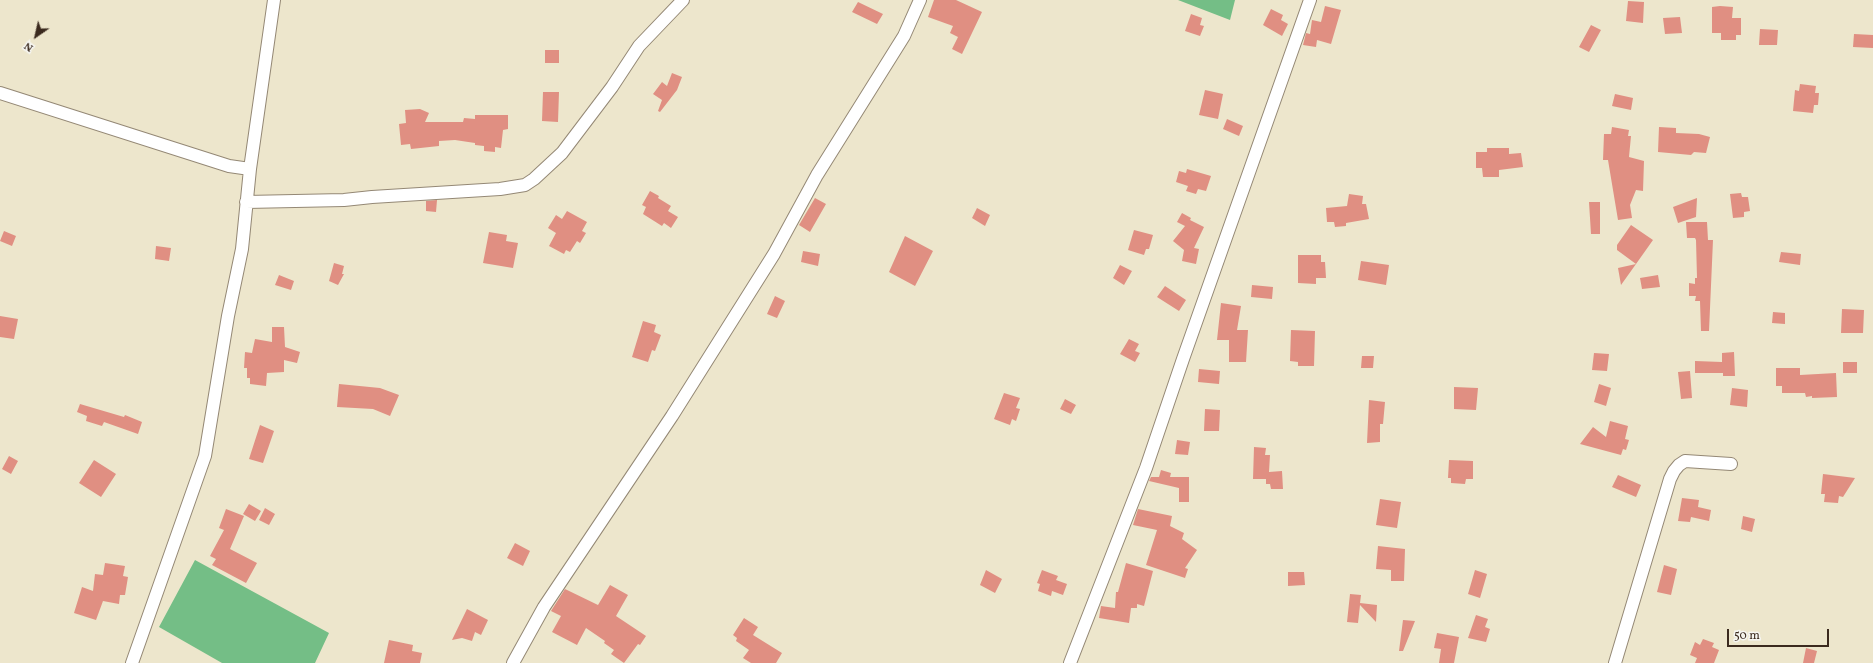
<!DOCTYPE html>
<html>
<head>
<meta charset="utf-8">
<style>
  body { margin:0 }
  #map { position:relative; width:1873px; height:663px; overflow:hidden; background:#ede6cc; font-family:Vollkorn,serif }
  canvas { display:block }
  .north { position:absolute; left:16px; top:16px; width:40px; height:40px; -webkit-text-stroke:3px #f6f6f2; paint-order:stroke; rotate:214deg; font-size:11px; font-weight:700; line-height:16px; text-align:center; color:#3b2a1e }
  .north::after { content:''; display:block; margin:auto; width:14px; height:18px; background:#3b2a1e; clip-path:polygon(50% 0,100% 100%,50% 72%,0 100%) }
  .scale { position:absolute; left:1727px; top:629px; width:102px; height:18px; box-sizing:border-box; border:2px solid #3b2a1e; border-top:0; padding-left:5px; font-size:12px; line-height:14px; white-space:nowrap; color:#3b2a1e; -webkit-text-stroke:3px #f6f6f2; paint-order:stroke }
</style>
</head>
<body>
<div id="map">
<canvas width="1873" height="663"></canvas>
<div class="north">N</div>
<div class="scale">50 m</div>
</div>
<script>
const ctx = document.querySelector('canvas').getContext('2d');
ctx.lineJoin = 'round';
function paint(path, color) { ctx.fillStyle = color; ctx.fill(path, 'evenodd'); }
const shape = rows => new Path2D(rows.map(r => 'M' + r).join(''));
function trace(path, color, width, dash) { ctx.strokeStyle = color; ctx.lineWidth = width; ctx.lineCap = dash ? 'butt' : 'round'; ctx.setLineDash(dash || []); ctx.stroke(path); }
const forest = shape([
  [1178,0,1235,0,1230,20],
  [195,560,329,633,315,663,222,663,159,627]
]);
const building = shape([
  [934,0,956,0,982,12,962,54,952,49,958,37,950,33,953,26,928,17],
  [1628,1,1644,2,1643,23,1626,21],
  [858,2,883,14,877,24,852,12],
  [1325,6,1341,10,1331,44,1317,40,1316,47,1303,45,1306,33,1310,34,1312,20,1321,22],
  [1720,6,1733,7,1732,18,1741,18,1741,35,1736,35,1736,40,1721,40,1721,33,1712,33,1712,7],
  [1271,9,1283,15,1281,20,1288,24,1282,36,1263,25],
  [1191,14,1202,18,1200,25,1204,26,1200,36,1185,31],
  [1680,17,1682,33,1665,34,1663,18],
  [1591,25,1601,30,1589,52,1579,47],
  [1760,29,1778,30,1777,45,1759,45],
  [1854,34,1873,35,1873,48,1853,47],
  [545,50,559,50,559,63,545,63],
  [672,73,682,77,677,90,660,112,658,111,662,100,653,94,662,82,667,86],
  [1800,84,1816,86,1815,93,1819,93,1818,105,1814,105,1813,113,1793,111,1795,90,1799,91],
  [1205,90,1223,94,1218,119,1199,115],
  [543,92,559,92,558,122,542,121],
  [1615,94,1633,98,1631,110,1612,106],
  [420,109,429,113,425,122,463,122,464,118,475,119,475,115,508,115,508,129,503,130,501,148,495,147,495,152,484,151,484,146,475,145,475,143,455,140,439,141,439,146,411,149,410,144,401,145,399,124,406,123,405,110],
  [1227,119,1243,126,1239,136,1223,129],
  [1612,127,1629,130,1628,136,1631,136,1629,157,1644,161,1643,191,1636,190,1630,205,1632,218,1618,220,1608,160,1603,160,1604,134,1611,134],
  [1659,127,1676,128,1676,133,1699,134,1710,137,1706,153,1694,152,1691,155,1658,152],
  [1487,148,1509,148,1509,154,1521,153,1523,167,1499,170,1499,177,1483,177,1482,168,1476,168,1476,152,1487,152],
  [1187,169,1211,176,1206,191,1198,189,1196,194,1186,191,1188,186,1176,182,1179,171,1186,173],
  [650,191,659,196,658,198,671,206,668,211,678,217,671,228,664,223,662,226,643,214,646,207,642,205],
  [1741,193,1742,197,1748,197,1750,211,1744,212,1744,217,1733,218,1730,194],
  [1349,194,1363,196,1362,204,1366,204,1369,219,1346,223,1346,226,1335,227,1334,222,1327,222,1326,208,1347,206],
  [815,198,826,204,810,232,799,225],
  [1697,198,1696,217,1678,223,1673,207],
  [437,200,436,212,426,211,426,201],
  [1589,202,1600,202,1600,234,1591,234],
  [977,208,990,215,985,226,972,218],
  [567,211,587,222,582,231,586,233,580,243,577,241,570,252,566,250,564,254,549,246,556,233,548,228,556,215,562,219],
  [1182,213,1191,218,1190,220,1204,227,1194,248,1199,249,1196,264,1182,261,1184,250,1173,241,1185,226,1177,222],
  [1686,222,1707,222,1708,240,1713,240,1709,331,1701,331,1700,301,1695,301,1696,296,1689,296,1689,283,1695,284,1695,278,1697,278,1696,240,1695,238,1687,238],
  [1631,225,1653,240,1636,264,1617,250,1617,245],
  [1134,230,1153,235,1149,249,1146,249,1144,255,1128,250],
  [4,231,16,236,12,246,0,241],
  [489,232,507,235,506,241,518,243,513,268,483,263],
  [905,236,933,251,915,286,889,272],
  [156,246,171,248,169,261,155,259],
  [803,251,820,254,818,266,801,262],
  [1781,252,1801,254,1800,265,1779,262],
  [1298,255,1321,255,1321,262,1325,262,1326,278,1316,278,1316,284,1298,283],
  [1361,261,1389,265,1386,285,1358,280],
  [334,263,344,266,342,274,344,274,338,285,329,281],
  [1636,264,1621,285,1618,268],
  [1120,265,1132,271,1124,285,1113,278],
  [279,275,294,281,291,290,275,285],
  [1658,275,1660,287,1642,289,1640,278],
  [1252,285,1273,287,1272,299,1251,297],
  [1165,286,1186,300,1179,311,1157,297],
  [775,296,785,301,777,318,767,314],
  [1221,303,1241,306,1237,330,1248,330,1246,362,1229,362,1229,340,1217,340],
  [1842,309,1864,310,1863,333,1841,333],
  [1773,312,1785,313,1785,324,1772,323],
  [0,316,18,319,14,339,0,337],
  [643,321,656,325,654,332,661,335,655,351,652,350,648,362,632,357],
  [272,327,284,327,285,347,300,352,297,363,284,360,284,372,267,373,266,386,250,384,250,378,247,378,247,368,244,368,245,352,252,353,255,339,272,342],
  [1291,330,1315,331,1314,366,1298,366,1298,362,1290,361],
  [1129,339,1139,344,1135,351,1140,353,1135,362,1120,354],
  [1734,352,1735,376,1723,376,1723,373,1695,373,1695,361,1722,362,1722,353],
  [1594,353,1609,354,1607,371,1592,370],
  [1362,356,1374,356,1373,368,1361,368],
  [1843,362,1857,362,1857,373,1843,373],
  [1776,368,1800,368,1800,375,1836,373,1837,397,1812,398,1812,396,1806,397,1805,393,1782,393,1782,386,1776,386],
  [1199,369,1220,371,1219,384,1198,382],
  [1690,371,1692,398,1681,399,1678,372],
  [339,384,380,388,399,395,390,416,373,409,337,407],
  [1599,384,1611,388,1606,406,1594,402],
  [1454,387,1478,388,1476,410,1454,409],
  [1732,388,1748,390,1747,407,1730,405],
  [1004,393,1020,398,1016,408,1020,409,1016,421,1012,419,1010,425,994,419],
  [1065,399,1076,405,1071,414,1060,409],
  [1369,400,1385,402,1383,424,1380,424,1380,442,1367,443],
  [80,404,124,417,125,415,142,422,138,434,104,422,102,426,86,421,87,416,77,412],
  [1205,409,1220,410,1219,431,1204,431],
  [1610,421,1628,426,1625,439,1629,440,1626,450,1623,449,1621,455,1580,444,1593,427,1606,437],
  [260,425,274,431,263,463,249,459],
  [1177,440,1190,442,1188,455,1175,454],
  [1254,447,1266,448,1265,455,1270,455,1269,472,1282,471,1283,489,1271,489,1270,484,1266,484,1266,479,1253,479],
  [9,456,18,461,11,474,2,469],
  [94,460,116,474,101,497,79,483],
  [1449,460,1473,461,1473,479,1466,479,1465,484,1451,483,1451,478,1448,478],
  [1161,470,1171,473,1170,477,1189,477,1189,502,1179,502,1179,488,1149,481,1151,477,1159,477],
  [1823,474,1855,478,1843,497,1839,496,1838,503,1824,502,1825,494,1821,494],
  [1618,475,1641,485,1636,497,1612,487],
  [1682,498,1699,500,1698,507,1711,510,1709,521,1691,517,1690,522,1678,521],
  [1380,499,1401,502,1397,528,1376,525],
  [249,504,261,511,255,521,243,514],
  [265,508,275,514,269,525,259,520],
  [226,509,244,516,230,549,257,563,246,583,212,565,216,559,210,556,224,530,219,528],
  [1138,509,1172,516,1170,526,1184,533,1182,539,1197,550,1185,568,1188,569,1185,578,1146,565,1157,530,1133,525],
  [1743,516,1755,519,1752,532,1741,529],
  [515,543,530,551,523,566,507,558],
  [1378,546,1405,549,1404,581,1391,581,1391,570,1376,569],
  [105,563,125,566,123,576,128,577,125,595,120,595,119,604,103,601,96,620,74,613,82,587,93,591,95,574,103,575],
  [1126,563,1153,571,1144,606,1137,604,1137,608,1131,608,1129,623,1099,618,1101,606,1115,608,1116,592,1118,592],
  [1664,565,1677,569,1671,595,1657,592],
  [986,570,1002,579,995,593,980,585],
  [1042,570,1058,576,1056,580,1067,584,1063,595,1052,591,1051,596,1038,591,1040,584,1037,583],
  [1475,570,1487,574,1480,598,1468,594],
  [1288,572,1304,572,1305,585,1288,586],
  [610,585,628,595,616,616,646,636,640,645,638,644,624,663,611,654,614,650,604,643,605,641,586,628,577,645,552,632,561,616,551,611,565,589,598,605],
  [1350,594,1361,595,1360,603,1377,605,1376,622,1360,605,1358,623,1347,622],
  [467,609,488,620,481,635,475,632,472,641,462,638,452,640],
  [1476,615,1488,619,1485,627,1490,629,1486,642,1468,638],
  [744,618,758,627,753,635,782,653,776,663,751,663,743,658,749,650,736,641,737,638,733,635],
  [1403,620,1415,621,1403,651,1399,651],
  [1437,633,1459,637,1454,663,1439,663,1441,649,1434,648],
  [1703,639,1714,643,1712,647,1719,650,1714,663,1695,663,1697,658,1690,655,1695,642,1700,645],
  [389,640,413,645,412,651,422,653,420,663,384,663],
  [1806,648,1817,651,1814,663,1803,663]
]);
const street = shape([
  [0,93,229,166,250,169],
  [246,202,344,200,372,197,500,189,525,185,534,179,562,153,612,87,639,46,683,0],
  [132,663,205,456,228,316,242,249,250,169,274,0],
  [513,663,544,607,672,416,774,254,817,175,904,36,920,0],
  [1070,663,1146,468,1183,359,1310,0],
  [1615,663,1670,479,1674,471,1679,465,1685,461,1731,464]
]);
paint(forest, '#74be86');
paint(building, '#e08f82');
trace(street, '#948875', 14);
trace(street, '#fff', 12);
</script>
</body>
</html>
